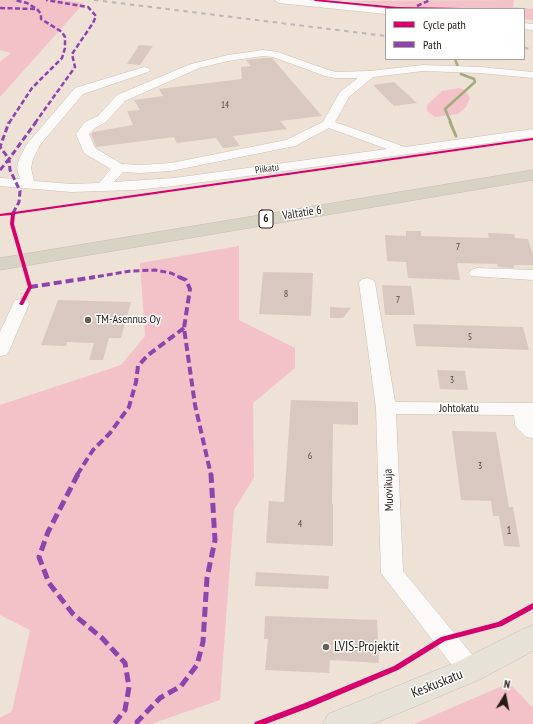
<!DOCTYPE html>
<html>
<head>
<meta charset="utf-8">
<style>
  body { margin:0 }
  #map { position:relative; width:533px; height:724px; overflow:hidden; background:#eee1d6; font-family:"PT Sans Narrow",sans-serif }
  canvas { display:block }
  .legend { position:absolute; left:385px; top:8px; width:140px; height:52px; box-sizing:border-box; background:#fff; border:1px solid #a7a4a1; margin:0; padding:5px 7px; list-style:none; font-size:12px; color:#231b14 }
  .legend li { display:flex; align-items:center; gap:8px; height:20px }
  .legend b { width:20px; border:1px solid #a7a4a1 }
  .north { position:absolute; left:485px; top:676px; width:40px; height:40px; -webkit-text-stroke:3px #fff; paint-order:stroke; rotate:10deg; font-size:11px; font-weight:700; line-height:16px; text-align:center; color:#231b14 }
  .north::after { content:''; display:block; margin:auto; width:14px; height:18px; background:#231b14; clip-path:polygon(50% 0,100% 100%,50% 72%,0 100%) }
</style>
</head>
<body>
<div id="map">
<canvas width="533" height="724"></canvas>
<ul class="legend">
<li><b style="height:5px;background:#d6006c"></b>Cycle path</li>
<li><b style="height:5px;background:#8e44ad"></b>Path</li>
</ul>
<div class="north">N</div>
</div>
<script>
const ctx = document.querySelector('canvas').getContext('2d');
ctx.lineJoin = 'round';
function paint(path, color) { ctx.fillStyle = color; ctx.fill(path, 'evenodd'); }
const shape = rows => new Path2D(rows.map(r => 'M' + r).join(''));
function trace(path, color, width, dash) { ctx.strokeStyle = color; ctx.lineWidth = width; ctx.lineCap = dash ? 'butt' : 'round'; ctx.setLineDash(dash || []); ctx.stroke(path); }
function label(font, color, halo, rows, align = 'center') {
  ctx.font = font + ' "PT Sans Narrow",sans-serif'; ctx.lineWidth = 3; ctx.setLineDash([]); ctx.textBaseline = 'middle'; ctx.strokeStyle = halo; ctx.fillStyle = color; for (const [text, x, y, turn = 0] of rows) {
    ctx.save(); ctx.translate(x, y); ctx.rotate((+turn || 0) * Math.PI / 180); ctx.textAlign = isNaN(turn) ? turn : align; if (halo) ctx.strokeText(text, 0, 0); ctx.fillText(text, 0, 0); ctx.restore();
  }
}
const green = shape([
  [0,0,61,0,84,3,0,97,0,62,11,53,0,50],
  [514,0,513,7,533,9,533,20,524,19,524,9,427,9,349,1],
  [459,88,465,90,470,98,466,107,458,114,435,117,427,111,427,105,442,91],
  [239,246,239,320,295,348,295,368,253,403,254,478,234,510,220,700,151,724,0,724,0,718,12,711,30,630,0,615,0,405,121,365,145,336,140,263],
  [509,683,533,708,533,724,414,724]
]);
const streamFar1 = shape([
  [455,59,458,67],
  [451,123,445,109,475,82,474,79,461,74,461,72]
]);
const stream = shape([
  [450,122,456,136]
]);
const building = shape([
  [139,45,153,46,140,65,127,64],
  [264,58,272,58,322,116,280,121,287,129,233,136,240,146,223,148,216,138,177,143,174,137,96,147,91,134,93,132,133,125,127,111,140,110,134,100,163,96,159,89,242,79,241,67,251,66,246,60],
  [394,82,417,103,394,106,373,85],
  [406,231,421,231,421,236,489,238,488,233,514,234,515,238,528,239,533,255,533,265,514,265,514,268,498,267,497,264,457,263,460,280,408,278,406,262,387,261,385,235,406,236],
  [263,272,313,273,311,316,259,314],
  [382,285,411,286,415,315,385,315],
  [58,300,131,302,121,338,109,338,103,360,89,360,94,343,67,342,66,346,41,345],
  [330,307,351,308,343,318,330,318],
  [413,324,523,327,529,350,416,346],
  [437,370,465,371,468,390,440,389],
  [291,400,358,402,358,425,333,424,332,504,333,504,333,546,266,543,269,501,284,502],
  [452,431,496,432,509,507,513,507,520,547,504,546,499,516,493,516,491,501,461,500],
  [256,572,329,576,328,589,255,586],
  [265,616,377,620,379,663,330,660,329,673,265,670,268,639,264,639]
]);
const minor = shape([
  [274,0,308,0,390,9,386,9,386,14,279,3,274,0],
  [524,23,533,24,533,30,524,29,524,23],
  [263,50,278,52,328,70,336,72,370,71,423,65,480,67,533,72,533,78,480,73,423,71,373,77,349,97,335,122,405,147,533,129,533,137,174,186,134,190,71,192,0,186,0,178,20,179,17,168,19,159,27,144,75,88,144,67,148,68,150,70,148,72,83,94,40,145,33,159,31,168,34,181,71,184,99,183,111,169,84,153,76,134,85,122,98,116,117,95,191,64,228,55,263,50],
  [263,56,273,57,325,76,336,78,358,78,340,92,323,122,286,140,171,163,140,165,122,164,95,148,89,134,95,128,106,122,125,101,199,68,228,61,263,56],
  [329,128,387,149,174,178,114,182,123,172,140,173,171,171,295,146,329,128],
  [477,268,533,270,533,280,471,276,469,273,471,270,477,268],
  [367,278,373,280,375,283,395,402,533,403,533,438,526,437,518,429,515,425,514,415,396,414,403,571,479,663,482,670,479,677,470,680,461,677,381,573,376,408,359,283,361,280,367,278],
  [21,299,27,300,29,304,9,351,6,355,0,356,0,332,13,304,15,300,21,299]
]);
const major = shape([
  [533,625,533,651,481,679,373,724,323,724,328,714,459,661,523,629,533,625]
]);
const highway = shape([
  [533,170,533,180,0,270,0,258,533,170]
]);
const rail = shape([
  [94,0,386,36],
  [524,48,533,49]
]);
const quietFar3 = shape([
  [417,6,430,0],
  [0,8,35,9],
  [9,123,32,88,62,58,65,48,65,37,62,32,41,19,41,14,37,9,27,3,14,0],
  [35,123,75,67,72,54,93,23,96,16,88,7,46,0]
]);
const quietFar2 = shape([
  [0,170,9,159,0,147,9,122],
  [13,213,19,202,20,191,10,170,9,159,36,122],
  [89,278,131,271,155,270,171,273,181,278]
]);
const quietFar1 = shape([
  [179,277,186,280,190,289,184,328,195,405,211,475],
  [30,287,95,277],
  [77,475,93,450,110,433,129,407,136,382,138,366,148,355,184,328]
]);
const quiet = shape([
  [78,474,48,532,39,557,49,583,73,614,102,638,125,663,129,687,125,710,114,724],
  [138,724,137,722,160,698,181,686,197,665,203,642,207,578,215,540,211,474]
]);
const cycleway = shape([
  [314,0,324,0,398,7,462,8,463,9,398,9,315,1,314,0],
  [533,138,533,140,15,214,14,224,32,287,23,305,21,305,19,304,28,287,10,224,11,215,0,216,0,214,533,138],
  [533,603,533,609,502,626,445,641,398,670,311,707,266,724,254,724,255,722,305,703,394,666,441,637,498,622,533,603]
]);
const markers = [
  [88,320,4,"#6a6058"],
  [326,647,4,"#6a6058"]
];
const farNumbernames = [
  ["14",225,105]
];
const farStreetnames = [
  ["Piikatu",267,169,-8]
];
const numberNames = [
  ["7",458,247],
  ["8",286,294],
  ["7",398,300],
  ["5",470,337],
  ["3",452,380],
  ["6",310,456],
  ["3",480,466],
  ["4",300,524]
];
const shields = [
  [266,219,14]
];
const shieldNames = [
  ["6",266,219]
];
const streetNames = [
  ["Valtatie 6",302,213,-9],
  ["Johtokatu",459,409],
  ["Muovikuja",389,490,-92]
];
const poiNames = [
  ["TM-Asennus Oy",96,320]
];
const nearNumbernames = [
  ["1",509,531]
];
const nearPoinames = [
  ["LVIS-Projektit",334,647]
];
const nearStreetnames = [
  ["Keskuskatu",437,684,-22]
];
paint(green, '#f3c2c9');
trace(streamFar1, '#a0ac7b', 2.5);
trace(stream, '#a0ac7b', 3);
paint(building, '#d9c8c0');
trace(minor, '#cac0b7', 1);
trace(major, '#c4beb9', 1);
trace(highway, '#c4beb9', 1);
paint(minor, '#fcfaf9');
paint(major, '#e6e2d8');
paint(highway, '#d7d2c1');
trace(rail, '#bab7b5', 2, [4.5, 4.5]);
trace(quietFar3, '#8e44ad', 2.5, [5, 2.5]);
trace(quietFar2, '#8e44ad', 3, [6, 3]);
trace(quietFar1, '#8e44ad', 4, [8, 4]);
trace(quiet, '#8e44ad', 5, [10, 5]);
paint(cycleway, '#d6006c');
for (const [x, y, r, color] of markers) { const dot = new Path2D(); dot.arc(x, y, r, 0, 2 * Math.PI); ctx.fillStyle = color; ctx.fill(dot); trace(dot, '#fff', 1.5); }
label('9px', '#544a43', null, farNumbernames);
label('10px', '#231b14', '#fff', farStreetnames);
label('10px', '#544a43', null, numberNames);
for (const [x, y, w] of shields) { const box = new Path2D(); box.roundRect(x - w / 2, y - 9, w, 18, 3); ctx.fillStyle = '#fff'; ctx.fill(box); trace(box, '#231b14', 1); }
label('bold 11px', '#231b14', null, shieldNames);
label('12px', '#231b14', '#fff', streetNames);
label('12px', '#231b14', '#fff', poiNames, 'left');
label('12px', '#544a43', null, nearNumbernames);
label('14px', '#231b14', '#fff', nearPoinames, 'left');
label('14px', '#231b14', '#fff', nearStreetnames);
</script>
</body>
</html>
